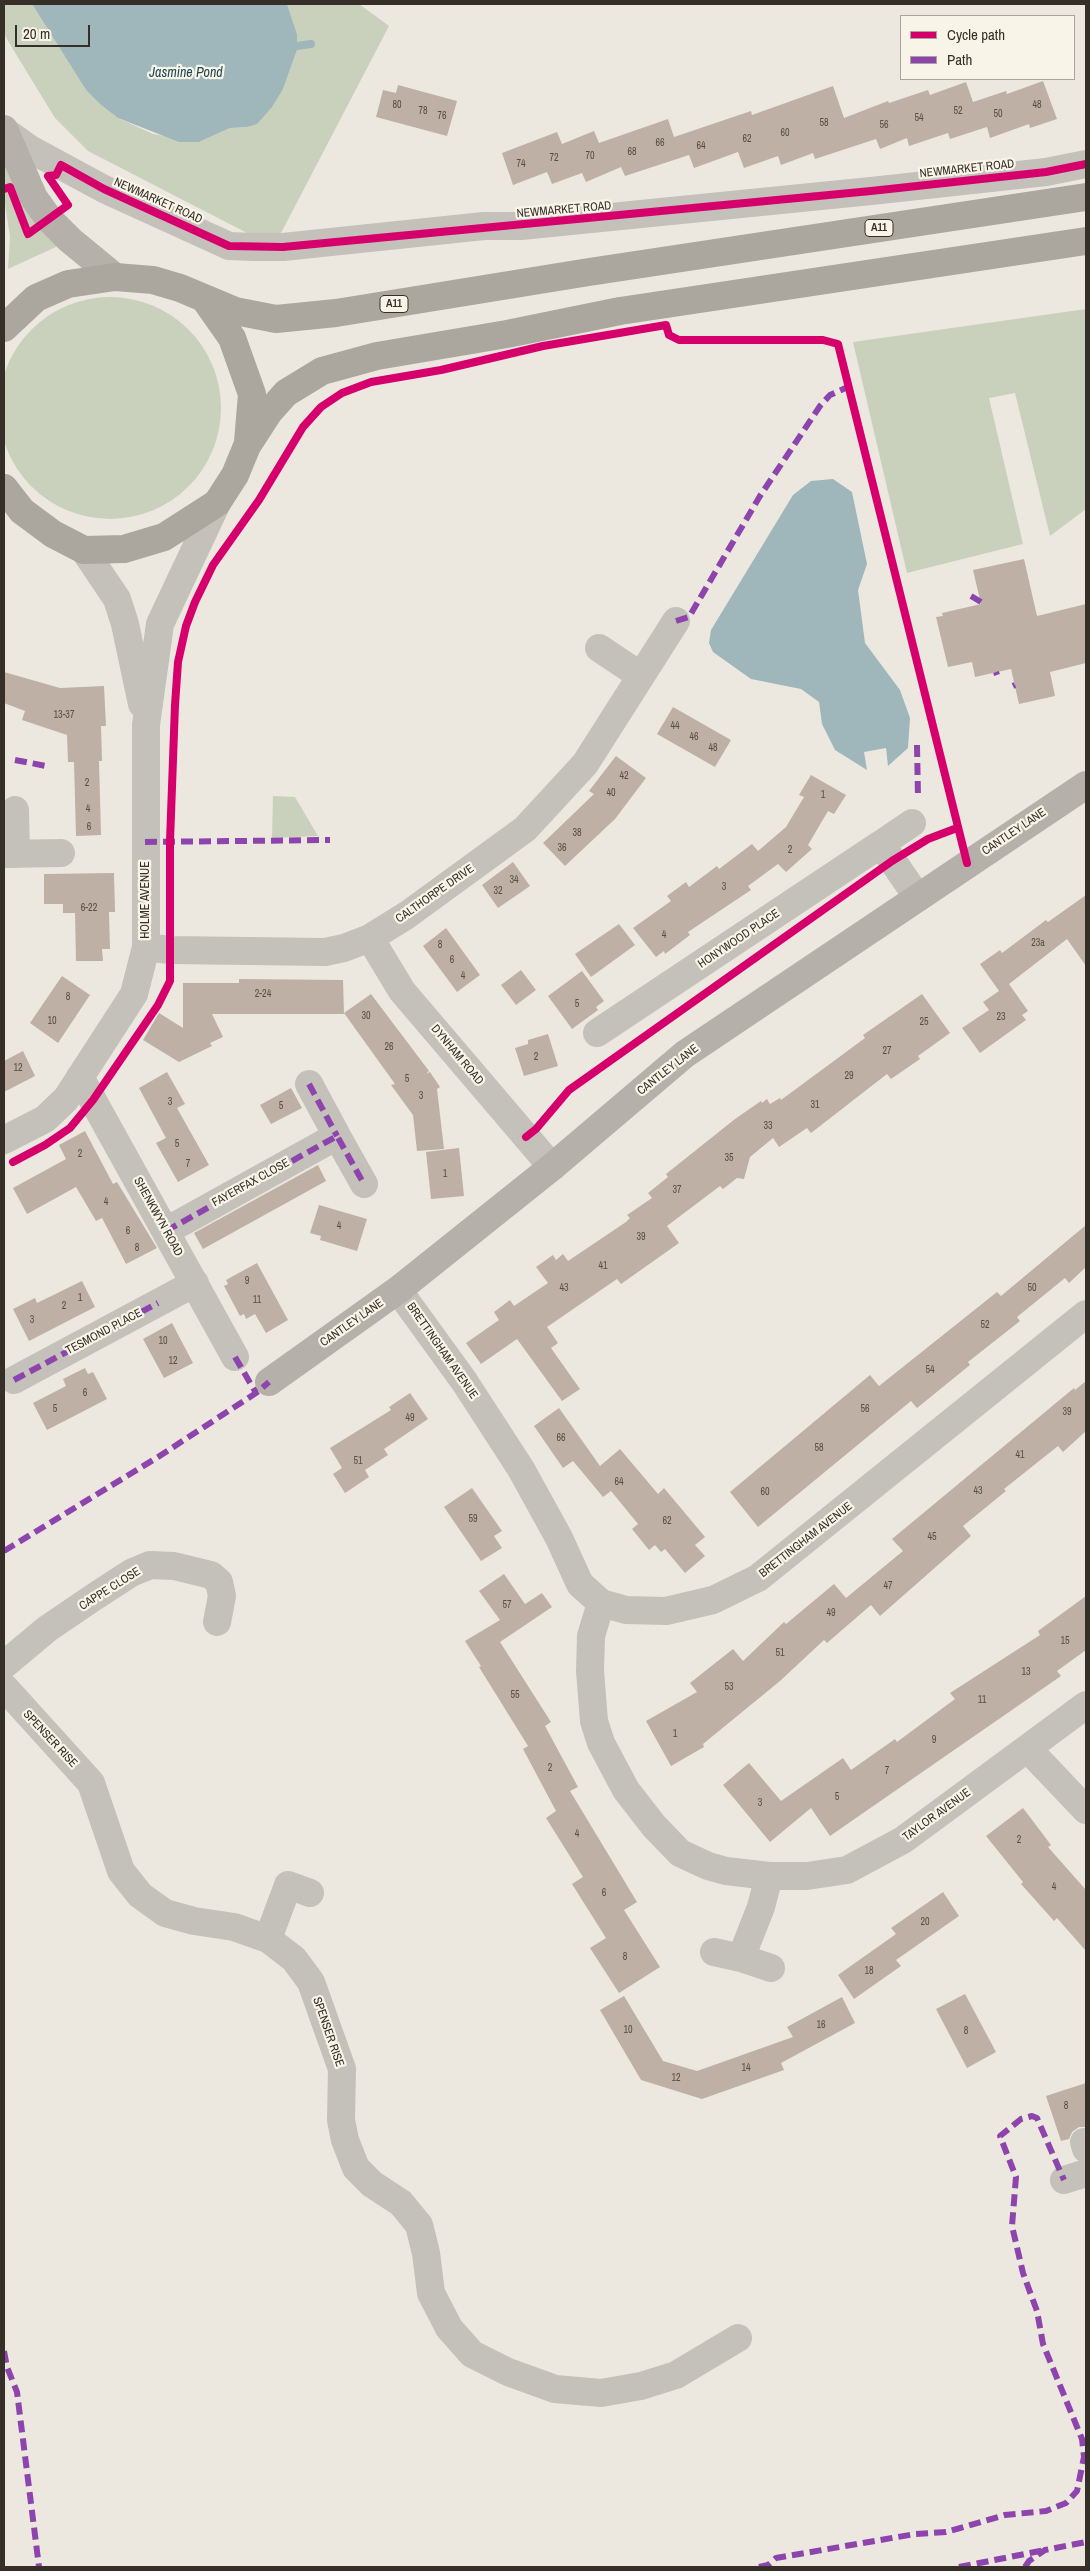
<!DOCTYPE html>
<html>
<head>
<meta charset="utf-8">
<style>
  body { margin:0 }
  #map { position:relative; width:1090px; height:2571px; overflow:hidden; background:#ece8e0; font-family:"Archivo Narrow",sans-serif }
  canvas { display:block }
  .frame { position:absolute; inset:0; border:5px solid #352f28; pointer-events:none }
  .legend { position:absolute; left:900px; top:15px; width:175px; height:65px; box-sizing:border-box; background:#f8f4e8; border:1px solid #aaa59b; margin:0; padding:6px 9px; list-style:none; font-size:15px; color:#352f28 }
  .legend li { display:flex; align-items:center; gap:10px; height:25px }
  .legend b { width:25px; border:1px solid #aaa59b }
  .scale { position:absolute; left:15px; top:25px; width:75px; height:22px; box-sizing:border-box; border:2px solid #352f28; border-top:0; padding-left:6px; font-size:15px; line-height:18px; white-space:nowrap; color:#352f28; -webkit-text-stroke:4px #f8f4e8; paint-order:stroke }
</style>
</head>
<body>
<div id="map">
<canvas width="1090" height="2571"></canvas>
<div class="frame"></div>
<ul class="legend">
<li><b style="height:6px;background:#d6006c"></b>Cycle path</li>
<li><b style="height:6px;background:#8e44ad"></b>Path</li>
</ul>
<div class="scale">20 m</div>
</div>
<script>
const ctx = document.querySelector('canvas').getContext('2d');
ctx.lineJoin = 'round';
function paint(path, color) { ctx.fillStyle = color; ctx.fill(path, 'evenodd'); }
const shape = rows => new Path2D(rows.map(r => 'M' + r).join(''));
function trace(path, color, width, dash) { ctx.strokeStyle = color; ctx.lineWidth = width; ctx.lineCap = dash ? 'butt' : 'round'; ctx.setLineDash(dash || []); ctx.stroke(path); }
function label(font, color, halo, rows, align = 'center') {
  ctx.font = font + ' "Archivo Narrow",sans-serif'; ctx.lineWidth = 4.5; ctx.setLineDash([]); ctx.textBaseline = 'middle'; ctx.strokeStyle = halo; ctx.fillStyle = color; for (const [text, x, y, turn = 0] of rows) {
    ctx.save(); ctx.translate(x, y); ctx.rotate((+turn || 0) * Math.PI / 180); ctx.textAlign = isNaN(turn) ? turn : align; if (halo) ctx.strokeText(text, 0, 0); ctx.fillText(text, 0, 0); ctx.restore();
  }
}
const green = shape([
  [4,4,32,4,86,90,101,105,118,118,153,134,199,142,230,128,247,127,283,89,297,50,297,34,287,4,359,4,389,26,280,235,249,234,88,151,55,118,8,41,4,33],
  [4,161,58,246,8,269,10,237,4,197],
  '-1 408a111 111 0 1 1 222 0a111 111 0 1 1-222 0Z',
  [1086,309,1086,509,1050,536,1015,393,989,398,1023,544,907,573,853,342],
  [273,796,295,797,318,836,272,838]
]);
const water = shape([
  [32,4,287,4,297,34,297,50,283,89,272,107,257,124,247,127,230,128,199,142,179,142,118,118,101,105,86,90],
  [833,479,852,492,867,564,858,590,865,643,900,690,910,718,908,748,888,766,886,748,864,752,867,770,835,750,822,724,819,702,801,689,751,679,713,652,709,643,711,630,793,495,811,481]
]);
const stream = shape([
  [297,46,311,44]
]);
const building = shape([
  [1043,81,1057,119,1030,128,1029,124,990,138,987,127,950,139,948,133,909,146,907,138,880,149,876,139,815,159,813,153,781,165,778,156,744,168,738,152,694,168,689,155,625,176,621,167,586,182,582,173,552,184,547,172,513,185,502,153,557,132,562,144,594,131,599,143,668,119,674,137,751,111,752,115,833,86,844,118,888,101,889,103,928,90,930,95,966,82,973,102,1006,91,1007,94],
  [398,85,457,101,447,136,376,117,383,90,396,93],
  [1024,559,1037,616,1086,604,1086,663,1050,672,1055,696,1019,704,1011,669,975,677,972,662,948,667,936,617,943,616,942,613,981,604,973,570],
  [4,672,60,688,104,686,106,726,101,726,102,761,99,761,101,835,76,836,74,762,68,762,67,735,22,720,25,711,4,703],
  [673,707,731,740,715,767,657,734],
  [616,756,646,778,615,819,565,866,543,843,594,794,589,791],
  [811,775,846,795,834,814,828,811,808,845,812,849,786,872,778,864,748,886,751,890,688,932,690,935,665,954,664,951,656,957,633,928,671,901,667,896,686,882,689,887,717,866,719,869,752,844,758,851,786,827,804,797,799,795],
  [513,862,530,886,498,908,482,885],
  [114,873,115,912,109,912,110,949,102,949,103,961,76,961,75,913,63,913,63,904,44,904,44,874],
  [1086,895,1086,966,1067,939,1009,984,1028,1011,1022,1015,1026,1020,980,1053,962,1028,989,1010,983,1002,999,991,980,964,1000,950,1002,953,1046,920,1048,922],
  [619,924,635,945,591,977,575,954],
  [446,928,480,975,457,992,423,946],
  [521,970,536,990,516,1005,501,985],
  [582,971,604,1001,596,1007,598,1010,572,1029,548,996],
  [62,976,90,995,58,1043,30,1023],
  [239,979,343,980,344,1014,212,1014,223,1037,210,1043,212,1046,179,1062,143,1040,159,1013,183,1028,183,983,239,983],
  [371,994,429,1071,426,1074,430,1072,440,1087,437,1089,444,1149,417,1151,413,1115,391,1085,395,1084,344,1013],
  [922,994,950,1033,918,1056,920,1059,891,1079,887,1074,811,1133,807,1128,779,1147,773,1138,750,1157,744,1179,737,1178,723,1189,720,1186,667,1226,679,1243,621,1284,617,1279,547,1327,558,1343,551,1348,580,1389,562,1401,517,1339,481,1364,466,1343,499,1320,494,1312,510,1300,514,1306,548,1283,536,1267,553,1255,556,1260,563,1254,568,1261,626,1222,630,1218,627,1215,652,1198,648,1193,668,1177,666,1174,735,1119,761,1101,762,1103,767,1099,770,1104,780,1098,781,1100,865,1038,863,1035],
  [548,1034,558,1066,524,1076,515,1048,528,1044,528,1040],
  [23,1051,35,1076,4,1092,4,1061],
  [167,1072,185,1104,177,1108,209,1165,178,1182,156,1143,166,1138,139,1088],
  [291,1088,302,1108,271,1124,260,1105],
  [85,1131,113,1184,117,1182,157,1248,126,1264,102,1218,96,1221,76,1187,27,1214,13,1188,66,1159,59,1145],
  [459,1148,464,1196,431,1199,426,1152],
  [318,1165,326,1181,203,1249,194,1233],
  [319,1205,367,1219,357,1251,320,1240,321,1236,310,1233],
  [1086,1225,1086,1267,1069,1283,1065,1278,1017,1317,1020,1321,968,1362,970,1365,917,1408,911,1401,758,1527,730,1492,870,1375,879,1386,997,1292,1001,1296],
  [257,1263,288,1320,266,1333,255,1314,246,1319,244,1314,240,1316,224,1286,228,1284,226,1280],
  [82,1281,95,1307,29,1341,13,1309,35,1298,37,1303],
  [172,1323,193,1363,164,1378,143,1339],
  [85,1368,88,1374,93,1372,107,1399,47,1430,33,1403,66,1386,63,1379],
  [1086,1381,1086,1431,1063,1452,1058,1446,1004,1489,1006,1491,963,1526,971,1536,880,1616,871,1605,827,1643,824,1640,780,1681,703,1744,704,1747,671,1766,646,1721,697,1692,690,1683,733,1649,743,1661,784,1622,786,1624,834,1584,846,1598,903,1551,892,1539,1074,1388,1075,1390],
  [410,1393,428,1419,384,1449,388,1455,365,1470,369,1477,345,1493,333,1474,342,1468,330,1448,391,1410,389,1407],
  [559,1408,600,1466,620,1449,658,1494,664,1488,705,1537,695,1545,705,1556,685,1573,665,1549,661,1552,655,1545,649,1550,632,1529,638,1524,611,1491,603,1497,573,1461,563,1468,534,1426],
  [472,1488,502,1531,494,1536,502,1548,481,1561,444,1507],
  [504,1574,525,1604,542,1593,552,1607,500,1642,551,1722,545,1726,578,1787,570,1791,637,1902,624,1910,660,1967,619,1993,590,1948,606,1938,572,1884,583,1877,546,1818,556,1811,523,1749,528,1746,479,1667,481,1666,465,1641,500,1620,479,1591],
  [1086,1596,1086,1650,1057,1671,1061,1676,830,1836,811,1808,770,1842,723,1785,749,1763,781,1801,843,1758,851,1770,895,1739,897,1742,955,1699,950,1693,1040,1635,1038,1631],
  [1023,1808,1051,1845,1048,1847,1086,1890,1086,1951,1057,1918,1054,1921,1021,1884,1023,1882,986,1836],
  [943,1892,959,1916,896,1960,901,1966,854,1999,838,1975,896,1934,891,1928],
  [965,1994,996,2052,967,2068,936,2009],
  [624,1996,663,2061,697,2071,793,2037,787,2027,842,1997,855,2023,781,2063,784,2070,702,2099,641,2080,600,2010],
  [1086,2083,1086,2127,1079,2127,1072,2132,1069,2139,1061,2141,1046,2096]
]);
const street = shape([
  [5,131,30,149,104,189,229,246,253,247,283,247,484,226,521,226,871,191,1046,172,1086,164],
  [84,550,117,599,125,624,142,704],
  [599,648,641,676],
  [15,810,16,854],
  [881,844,912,823],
  [4,854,61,853],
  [370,938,402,991,552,1167],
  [146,947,170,950,325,952,344,948,370,938,407,915,525,829,585,764,676,621],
  [597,1033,881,844,918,898],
  [80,1077,235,1357],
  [309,1084,337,1136],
  [4,1140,45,1119,66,1099,134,994,146,947,146,725,160,624,217,503],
  [166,1231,337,1136,364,1184],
  [398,1290,464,1381,521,1469,559,1538,580,1584,601,1603,626,1610,666,1611,713,1600,758,1578,1086,1314],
  [14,1380,195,1283],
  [601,1603,591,1636,590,1671,594,1721,601,1743,626,1790,654,1826,680,1853,708,1866,726,1871,769,1876,807,1876,847,1870,903,1840,1086,1705],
  [4,1665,47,1629,94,1597,131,1573,150,1565,174,1566,211,1575,219,1582,222,1596,217,1622],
  [4,1687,91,1783,121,1871,140,1895,165,1913,194,1921,234,1927,268,1939,294,1959,311,1982,342,2069,341,2120,345,2140,356,2168,372,2184,401,2203,419,2225,426,2253,431,2293,449,2328,472,2354,508,2372,555,2389,601,2393,641,2386,676,2375,738,2338],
  [1028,1749,1086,1810],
  [769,1876,761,1907,741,1958,771,1968],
  [268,1939,288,1885,310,1893],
  [714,1952,741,1958],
  [1084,2142,1086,2149],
  [1064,2180,1086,2173]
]);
const secondary = shape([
  [4,129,34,198,49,219,70,240,115,277],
  [269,1382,398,1290,552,1167,685,1054,1086,785]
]);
const highway = shape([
  [206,301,232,338,252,394,248,442],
  [4,328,36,298,68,284,115,277,153,280,180,288,235,311,276,319,336,313,589,272,1086,197],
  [4,488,22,511,53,534,84,550,124,549,164,537,217,503,235,475,247,446,269,412,286,393,322,371,377,356,507,334,620,311,1086,241]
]);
const quiet = shape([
  [971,596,981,602],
  [676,621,689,617,760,496,820,406,830,395,850,386],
  [996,672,997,675],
  [1013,686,1015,685],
  [917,745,918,797],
  [15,760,46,766],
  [145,842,330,840],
  [309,1084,337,1136],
  [166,1231,337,1136,364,1184],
  [235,1357,256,1393],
  [14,1380,158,1303],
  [4,1551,158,1457,256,1393,269,1382],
  [4,2351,7,2367,17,2392,39,2567],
  [759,2567,768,2565,776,2558,915,2534,946,2532,1005,2515,1046,2511,1066,2503,1077,2491,1084,2457,1082,2439,1043,2344,1037,2311,1023,2273,1012,2226,1016,2177,1000,2136,1021,2119,1032,2116,1037,2118,1064,2180],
  [959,2567,1045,2550],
  [1025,2567,1029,2561,1045,2550,1086,2542]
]);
const cycleway = shape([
  [4,189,10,187,28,234,68,205,48,176,56,175,61,165,104,189,229,246,283,247,871,191,1046,172,1086,164],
  [526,1137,536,1129,569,1090,892,861,928,839,957,828],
  [13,1162,45,1145,70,1128,93,1100,158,1005,170,981,170,841,175,705,178,662,186,626,195,602,213,565,259,500,303,427,321,407,342,393,371,382,441,370,543,346,666,325,669,335,679,340,823,340,838,344,967,863]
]);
const numberNames = [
  ["80",397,105],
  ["48",1037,105],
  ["78",423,111],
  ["52",958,111],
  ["50",998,114],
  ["76",442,116],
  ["54",919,118],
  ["58",824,123],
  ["56",884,125],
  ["60",785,133],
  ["62",747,139],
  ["66",660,143],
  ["64",701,146],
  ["68",632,152],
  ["70",590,156],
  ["72",554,158],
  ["74",521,164],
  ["13-37",64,715],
  ["44",675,726],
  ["46",694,737],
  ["48",713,748],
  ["42",624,776],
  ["2",87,783],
  ["40",611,793],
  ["1",823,795],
  ["4",88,809],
  ["6",89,827],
  ["38",577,833],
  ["36",562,848],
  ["2",790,850],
  ["34",514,880],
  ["3",724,887],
  ["32",498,891],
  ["6-22",89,908],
  ["4",664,935],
  ["23a",1038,943],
  ["8",440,945],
  ["6",452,960],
  ["4",463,976],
  ["2-24",263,994],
  ["8",68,997],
  ["5",577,1004],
  ["30",366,1016],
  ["23",1001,1017],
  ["10",52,1021],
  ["25",924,1022],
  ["26",389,1047],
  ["27",887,1051],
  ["2",536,1057],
  ["12",18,1068],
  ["29",849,1076],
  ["5",407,1079],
  ["3",421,1096],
  ["3",170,1102],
  ["31",815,1105],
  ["5",281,1106],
  ["33",768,1126],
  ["5",177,1144],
  ["2",80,1154],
  ["35",729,1158],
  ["7",188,1164],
  ["1",445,1174],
  ["37",677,1190],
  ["4",106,1202],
  ["4",339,1226],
  ["6",128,1231],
  ["39",641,1237],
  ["8",137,1248],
  ["41",603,1266],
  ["9",247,1281],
  ["43",564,1288],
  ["50",1032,1288],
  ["1",80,1298],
  ["11",257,1300],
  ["2",64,1306],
  ["3",32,1320],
  ["52",985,1325],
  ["10",163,1341],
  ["12",173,1361],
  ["54",930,1370],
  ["6",85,1393],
  ["5",55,1409],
  ["56",865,1409],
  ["39",1067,1412],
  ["49",410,1418],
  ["66",561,1438],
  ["58",819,1448],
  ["41",1020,1455],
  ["51",358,1461],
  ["64",619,1482],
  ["43",978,1491],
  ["60",765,1492],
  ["59",473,1519],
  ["62",667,1521],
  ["45",932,1537],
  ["47",888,1586],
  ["57",507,1605],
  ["49",831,1613],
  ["15",1065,1641],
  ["51",780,1653],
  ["13",1026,1672],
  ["53",729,1687],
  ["55",515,1695],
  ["11",982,1700],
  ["1",675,1734],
  ["9",934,1740],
  ["2",550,1768],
  ["7",887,1771],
  ["5",837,1797],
  ["3",760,1803],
  ["4",577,1834],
  ["2",1019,1840],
  ["4",1054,1887],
  ["6",604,1893],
  ["20",925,1922],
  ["8",625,1957],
  ["18",869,1971],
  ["16",821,2025],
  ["10",628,2030],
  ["8",966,2031],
  ["14",746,2068],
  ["12",676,2078],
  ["8",1066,2106]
];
const shields = [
  [879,228,28],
  [394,304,28]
];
const shieldNames = [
  ["A11",879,228],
  ["A11",394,304]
];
const streetNames = [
  ["NEWMARKET ROAD",967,169,-6],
  ["NEWMARKET ROAD",158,201,24],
  ["NEWMARKET ROAD",564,210,-5],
  ["CANTLEY LANE",1014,832,-34],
  ["CALTHORPE DRIVE",435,894,-35],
  ["HOLME AVENUE",146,900,-90],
  ["HONYWOOD PLACE",739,939,-34],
  ["DYNHAM ROAD",457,1055,50],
  ["CANTLEY LANE",668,1070,-38],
  ["FAYERFAX CLOSE",251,1183,-29],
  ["SHENKWYN ROAD",158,1217,61],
  ["CANTLEY LANE",352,1323,-35],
  ["TESMOND PLACE",104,1332,-28],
  ["BRETTINGHAM AVENUE",442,1351,55],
  ["BRETTINGHAM AVENUE",806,1540,-38],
  ["CAPPE CLOSE",110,1589,-32],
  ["SPENSER RISE",50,1739,47],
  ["TAYLOR AVENUE",937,1815,-36],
  ["SPENSER RISE",328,2032,71]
];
const waterNames = [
  ["Jasmine Pond",186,73]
];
paint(green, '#c9d1bc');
paint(water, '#9fb6bb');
trace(stream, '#9fb6bb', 8);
paint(building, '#beb0a4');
trace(street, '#c4c0ba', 28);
trace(secondary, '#b5b1aa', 28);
trace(highway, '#aba79f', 28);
trace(quiet, '#8e44ad', 6, [12, 6]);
trace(cycleway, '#d6006c', 8);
label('10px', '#574f47', null, numberNames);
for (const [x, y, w] of shields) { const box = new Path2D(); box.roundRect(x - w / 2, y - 8.5, w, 17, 4); ctx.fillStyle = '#f8f4e8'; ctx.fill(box); trace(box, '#352f28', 1); }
label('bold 11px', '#352f28', null, shieldNames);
label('12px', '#352f28', '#f8f4e8', streetNames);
label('italic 14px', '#214753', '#f8f4e8', waterNames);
</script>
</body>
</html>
